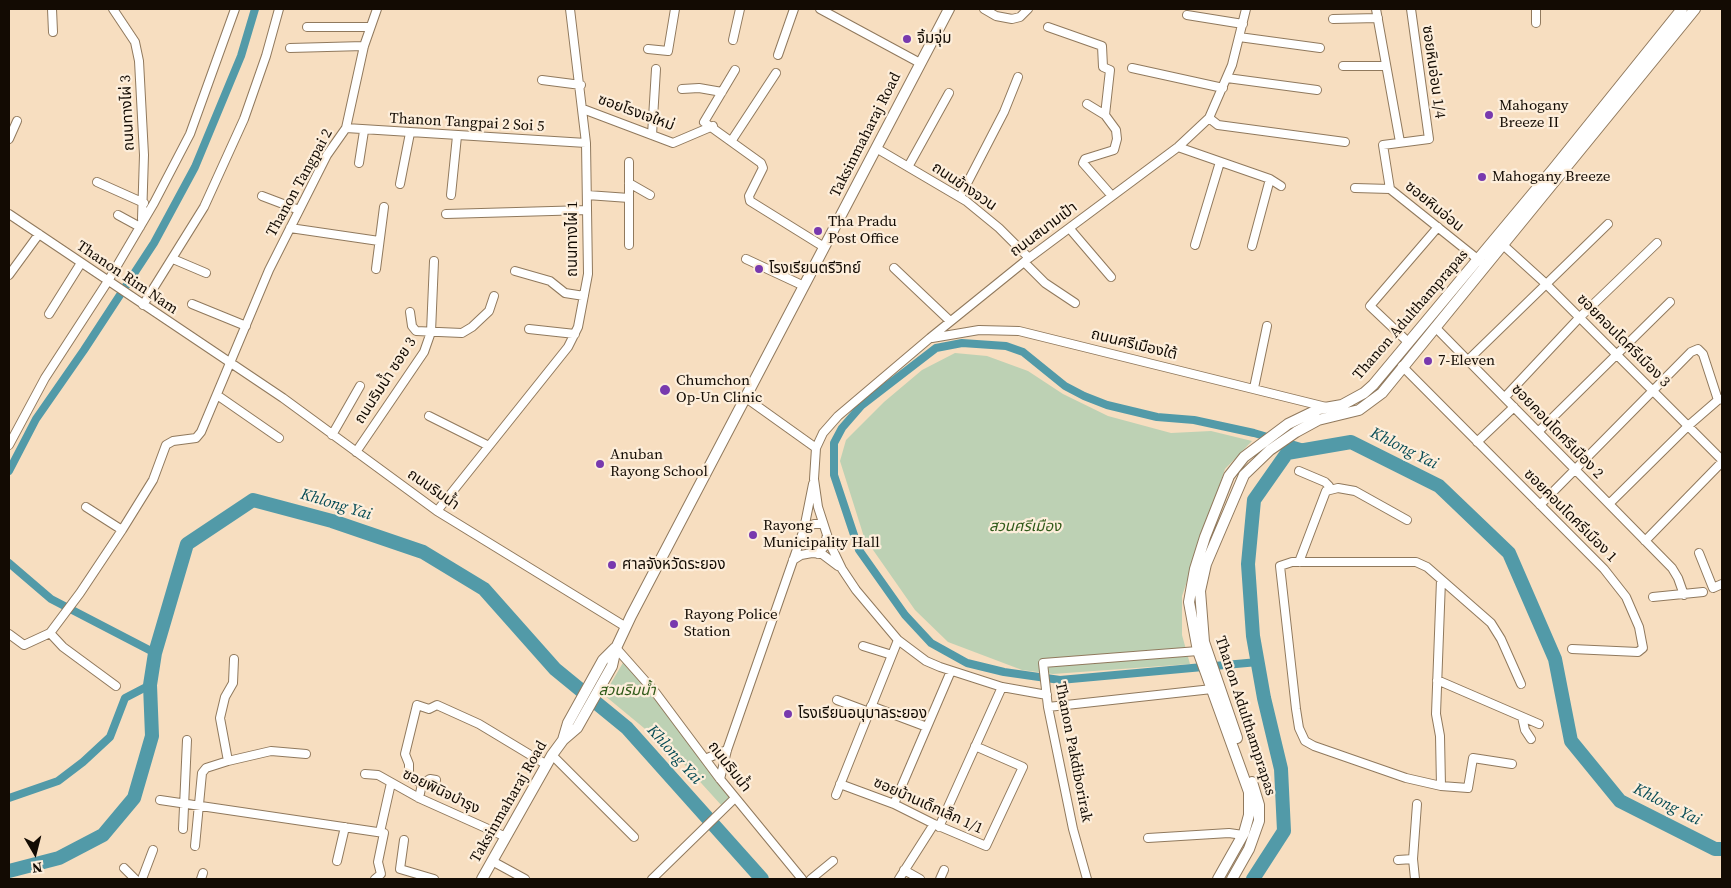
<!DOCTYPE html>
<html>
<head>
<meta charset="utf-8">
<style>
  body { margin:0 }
  #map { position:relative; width:1731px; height:888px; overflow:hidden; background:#f7dec0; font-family:"Source Serif 4",serif }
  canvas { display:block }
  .frame { position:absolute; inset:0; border:10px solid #130b03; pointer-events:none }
  .north { position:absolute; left:10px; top:828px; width:50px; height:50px; -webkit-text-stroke:4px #fdeedb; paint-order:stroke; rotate:172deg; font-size:14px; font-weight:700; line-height:20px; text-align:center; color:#130b03 }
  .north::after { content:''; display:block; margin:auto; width:18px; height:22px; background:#130b03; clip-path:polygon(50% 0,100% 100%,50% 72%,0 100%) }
</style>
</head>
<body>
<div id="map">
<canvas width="1731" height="888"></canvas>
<div class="frame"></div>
<div class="north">N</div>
</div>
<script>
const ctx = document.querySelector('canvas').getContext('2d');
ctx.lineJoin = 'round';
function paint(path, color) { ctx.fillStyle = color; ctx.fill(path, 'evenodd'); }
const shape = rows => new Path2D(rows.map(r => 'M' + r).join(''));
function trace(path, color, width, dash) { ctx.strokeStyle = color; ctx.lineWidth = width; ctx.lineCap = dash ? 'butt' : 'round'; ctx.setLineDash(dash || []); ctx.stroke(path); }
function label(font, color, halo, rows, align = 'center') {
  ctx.font = font + ' "Source Serif 4","Noto Sans Thai",serif'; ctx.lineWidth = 4.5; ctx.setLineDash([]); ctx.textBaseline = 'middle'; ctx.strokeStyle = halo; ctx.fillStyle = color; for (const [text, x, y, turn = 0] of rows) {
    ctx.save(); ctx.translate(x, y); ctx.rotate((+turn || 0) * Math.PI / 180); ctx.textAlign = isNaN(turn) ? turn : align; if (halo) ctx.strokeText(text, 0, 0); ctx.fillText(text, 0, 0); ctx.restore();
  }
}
const green = shape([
  [955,353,987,356,1028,371,1063,394,1108,416,1171,433,1211,431,1252,441,1225,469,1182,596,1182,635,1190,664,1053,674,1022,670,948,642,915,610,864,537,840,461,846,440,884,402,922,370],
  [624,661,655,697,732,797,722,806,673,752,604,695]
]);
const canal = shape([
  [9,471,36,419,84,350,154,243,195,167,241,56,255,9],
  [9,563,51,599,155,653],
  [1258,662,1060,680,1004,672,967,663,931,643,905,615,859,550,834,475,834,443,842,428,862,405,936,348,962,343,1006,346,1023,352,1065,386,1084,396,1107,405,1157,417,1194,420,1254,433,1311,450],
  [9,798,58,781,83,762,110,737,125,698,150,685]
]);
const river = shape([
  [9,871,59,858,103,835,134,798,152,736,150,685,155,653,187,544,253,500,332,521,423,552,484,589,555,669,627,728,762,879],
  [1253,879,1284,831,1281,769,1264,698,1253,636,1248,564,1254,500,1287,453,1351,442,1439,486,1509,553,1555,659,1571,741,1620,801,1715,849,1722,849]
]);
const minor = shape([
  [52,9,53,32],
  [113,9,135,42,139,61,144,155,142,219],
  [820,9,920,63],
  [984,9,996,16,1012,19,1020,17,1028,9],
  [1376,9,1400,142],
  [1411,9,1429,139,1383,145,1390,189,1485,265],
  [1187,15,1243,24],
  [1333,19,1378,18],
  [1536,23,1536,9],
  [307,27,369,27],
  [1048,27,1102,46,1103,67,1110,70,1105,115,1116,130,1117,139,1114,150,1085,159,1083,163,1112,196],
  [1239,37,1320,48],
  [733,40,740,9],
  [290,48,364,46],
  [648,49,668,51,675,9],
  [778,55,794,9],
  [1343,66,1386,66],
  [1132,68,1223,88],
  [735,70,704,122,761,163,763,168,749,196,750,201,824,247],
  [1227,78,1317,90],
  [542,80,581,85],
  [682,89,699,88,722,92],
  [1087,104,1105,115],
  [583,109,673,143,713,126],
  [1209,118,1218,125,1345,142],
  [346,128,586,143],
  [652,135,656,69],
  [9,139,17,121],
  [732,140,776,73],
  [1178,147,1270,179,1281,186],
  [876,148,966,201,999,228,1029,258],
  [359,163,364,131],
  [908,167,949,93],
  [97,182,144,203],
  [629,183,650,195],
  [400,184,410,133],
  [1355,188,1390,189],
  [451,195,457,136],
  [587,195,629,198],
  [262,196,299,210],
  [960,197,1004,112,1018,77],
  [9,214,283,398,437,511,626,627],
  [446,214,587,210],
  [118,215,140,227],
  [290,228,379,241],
  [1070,229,1111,277],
  [1502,244,1545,283,1722,460],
  [629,245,629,162],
  [1195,245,1220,162],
  [1252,246,1270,179],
  [173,259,206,273],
  [746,259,804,286],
  [1024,262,1045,283,1075,303],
  [894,268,950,321],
  [376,269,384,207],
  [515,271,550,281,565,293,584,296],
  [9,275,39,234],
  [192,304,246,326],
  [143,305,204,207,244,119,266,56,279,9],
  [410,312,412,326,416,331,462,333,472,327,489,311,494,296],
  [49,314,81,263],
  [1435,327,1672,568,1678,578,1684,595],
  [529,329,575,334],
  [932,338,979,330,1019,331,1326,407],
  [1408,342,1370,306,1438,227],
  [1468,360,1608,224],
  [1402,366,1604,569,1626,597,1639,627,1643,648,1638,652,1572,649],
  [1254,388,1267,326],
  [217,395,279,438],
  [1505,397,1579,318,1657,243],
  [746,398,816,448],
  [429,416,489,446],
  [1539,431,1670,302],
  [332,435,360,386],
  [1477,442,1514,407],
  [9,445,45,378,108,281,154,203,190,134,235,9],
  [356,452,424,352,431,332,434,261],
  [1299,471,1325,482,1329,486,1329,490],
  [1609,504,1688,426,1718,400,1722,399],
  [1540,505,1691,352,1698,349,1703,354,1718,400],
  [86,507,122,530,153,480,166,445,173,441,196,438,201,432,269,270,327,155,346,128,364,46,377,9],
  [437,511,568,347,578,327,588,274,586,143,570,9],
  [804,529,814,524,823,524],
  [1645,541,1722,462],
  [1699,553,1713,588,1722,584],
  [818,554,824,547,827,535],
  [793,560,801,555,812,553,822,554,838,566],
  [1299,562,1326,491,1338,488,1355,491,1407,520],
  [1441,580,1436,714,1440,736,1441,786],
  [1653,597,1703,592],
  [50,633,63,647,116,686],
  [9,634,24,645,50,633,80,593,122,530],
  [863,646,892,655],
  [616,648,655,692,720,779,802,879],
  [1437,680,1539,724],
  [1047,695,1002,687,940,667,926,661,898,640,856,590,842,569,830,544,818,507,814,479,816,448,823,433,838,416,930,338,1029,258,1178,147,1209,118,1232,65,1246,9],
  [837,700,869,712],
  [871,706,927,727],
  [1048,707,1212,689],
  [1522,717,1525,730,1531,739],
  [552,755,634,837],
  [705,759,727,750],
  [228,761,271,751,306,754],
  [1512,764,1473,758,1468,788,1441,786,1406,778,1314,746,1305,741,1299,728,1296,709,1280,566,1292,562,1416,562,1427,567,1491,623,1501,639,1521,684],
  [365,774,378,775,419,798,506,837],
  [720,779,727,750,804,529,813,484],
  [422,784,430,779,436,780],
  [840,784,894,804,934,824,986,846,1023,767,975,746],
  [836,795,898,640],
  [419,798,422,784,409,776,409,764,405,754,417,705,429,709,437,705,479,724,547,765],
  [160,800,384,833,378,862,381,874,375,879],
  [894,804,951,671],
  [939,827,1002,687],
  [183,829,187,740],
  [380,832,391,783],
  [1148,838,1229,833,1243,835],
  [404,840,400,869,434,879],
  [195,846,202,773,206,768,228,761,220,718,225,697,233,683,234,659],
  [1398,860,1413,859],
  [337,861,345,827],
  [492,861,525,879],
  [124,868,135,879],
  [904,870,920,879],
  [142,879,153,850],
  [201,879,203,873],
  [652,879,735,798],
  [811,879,833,861],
  [899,879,934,824],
  [940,879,944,870],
  [1087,879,1073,829,1048,707,1043,663,1198,651],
  [1415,879,1413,859,1417,804]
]);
const tertiary = shape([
  [1237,738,1204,642,1200,591,1206,564,1244,475,1270,450,1296,432,1318,420,1359,410,1382,393,1695,9],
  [563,740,568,723,603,660,615,648],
  [482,879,552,755,563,740,577,728,612,666,616,648,631,616,949,9],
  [1218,879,1244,833,1249,815,1249,792,1198,651,1189,602,1195,569,1205,537,1229,476,1244,457,1288,424,1319,409,1342,405,1364,393,1373,385,1554,168,1682,9],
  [1232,879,1249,849,1259,821,1259,805,1252,782]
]);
const markers = [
  [907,39,5,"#7839ae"],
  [1489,115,5,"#7839ae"],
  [1482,177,5,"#7839ae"],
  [818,231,5,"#7839ae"],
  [759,269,5,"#7839ae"],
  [1428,361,5,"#7839ae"],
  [665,390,6,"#7839ae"],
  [600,464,5,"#7839ae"],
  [753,535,5,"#7839ae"],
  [612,565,5,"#7839ae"],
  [674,624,5,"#7839ae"],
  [788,714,5,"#7839ae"]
];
const poiNames = [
  ["จิ้มจุ่ม",917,39],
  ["Mahogany",1499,106],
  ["Breeze II",1499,123],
  ["Mahogany Breeze",1492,177],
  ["Tha Pradu",828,222],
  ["Post Office",828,239],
  ["โรงเรียนตรีวิทย์",769,269],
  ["7-Eleven",1438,361],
  ["Chumchon",676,381],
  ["Op-Un Clinic",676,398],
  ["Anuban",610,455],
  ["Rayong School",610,472],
  ["Rayong",763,526],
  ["Municipality Hall",763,543],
  ["ศาลจังหวัดระยอง",622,565],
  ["Rayong Police",684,615],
  ["Station",684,632],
  ["โรงเรียนอนุบาลระยอง",798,714]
];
const streetNames = [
  ["ซอยหินอ่อน 1/4",1433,72,82],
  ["ถนนทางไผ่ 3",128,113,-93],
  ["ซอยโรงเจใหม่",636,113,20],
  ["Thanon Tangpai 2 Soi 5",467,123,3],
  ["Taksinmaharaj Road",866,135,-63],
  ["Thanon Tangpai 2",300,183,-61],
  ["ถนนข้างจวน",964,187,34],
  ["ซอยหินอ่อน",1434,207,39],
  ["ถนนสนามเป้า",1044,230,-37],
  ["ถนนทางไผ่ 1",573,239,-90],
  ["Thanon Rim Nam",127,278,34],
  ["Thanon Adulthamprapas",1411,315,-49],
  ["ซอยคอนโดศรีเมือง 3",1623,341,45],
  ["ถนนศรีเมืองใต้",1134,345,14],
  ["ถนนริมน้ำ ซอย 3",386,381,-57],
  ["ซอยคอนโดศรีเมือง 2",1557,432,46],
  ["ถนนริมน้ำ",433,490,35],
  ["ซอยคอนโดศรีเมือง 1",1570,516,45],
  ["Thanon Adulthamprapas",1245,716,72],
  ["Thanon Pakdiborirak",1073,752,79],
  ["ถนนริมน้ำ",729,767,52],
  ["ซอยพินิจบำรุง",441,792,26],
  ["Taksinmaharaj Road",509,802,-60],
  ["ซอยบ้านเด็กเล็ก 1/1",928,806,24]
];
const parkNames = [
  ["สวนศรีเมือง",1025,527],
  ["สวนริมน้ำ",627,691]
];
const waterNames = [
  ["Khlong Yai",1404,449,27],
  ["Khlong Yai",336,505,17],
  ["Khlong Yai",674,755,48],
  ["Khlong Yai",1667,805,27]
];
paint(green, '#bdd1b4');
trace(canal, '#529aa8', 8);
trace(river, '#529aa8', 14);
trace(minor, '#90795d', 10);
trace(tertiary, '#90795d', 12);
trace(minor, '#fff', 8);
trace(tertiary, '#fff', 10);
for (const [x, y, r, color] of markers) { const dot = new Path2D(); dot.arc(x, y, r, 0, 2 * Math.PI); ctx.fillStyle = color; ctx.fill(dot); trace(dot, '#fdeedb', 2); }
label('15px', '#130b03', '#fdeedb', poiNames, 'left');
label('15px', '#130b03', '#fdeedb', streetNames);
label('italic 15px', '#305a19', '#fdeedb', parkNames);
label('italic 16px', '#054a54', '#fdeedb', waterNames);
</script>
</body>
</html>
